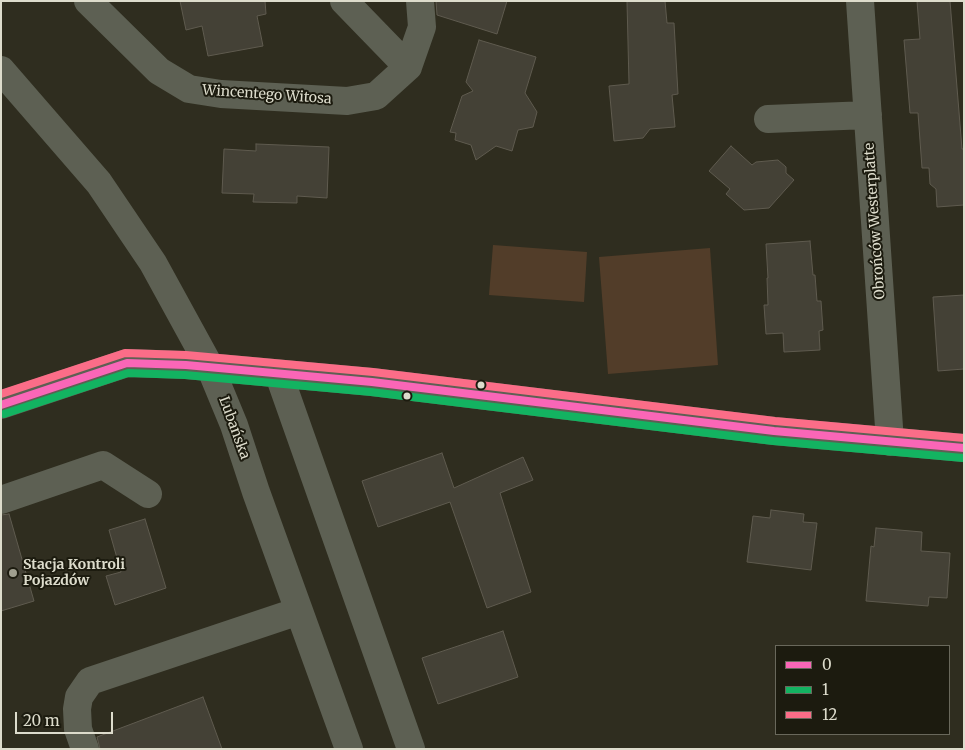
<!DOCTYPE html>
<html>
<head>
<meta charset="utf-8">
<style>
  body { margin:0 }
  #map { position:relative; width:965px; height:750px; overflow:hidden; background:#2f2d1f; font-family:Merriweather,serif }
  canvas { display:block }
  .frame { position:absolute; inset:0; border:2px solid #dddccc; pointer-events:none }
  .legend { position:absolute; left:775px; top:645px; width:175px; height:90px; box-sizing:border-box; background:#1c1b0f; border:1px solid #69685b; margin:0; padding:6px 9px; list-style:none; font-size:15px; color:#dddccc }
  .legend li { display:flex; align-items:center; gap:10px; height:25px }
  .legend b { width:25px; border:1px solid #69685b }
  .scale { position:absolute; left:15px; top:712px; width:98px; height:22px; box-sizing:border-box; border:2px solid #dddccc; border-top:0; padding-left:6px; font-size:15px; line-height:18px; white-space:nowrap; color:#dddccc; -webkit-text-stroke:4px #1c1b0f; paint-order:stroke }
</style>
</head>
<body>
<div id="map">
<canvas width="965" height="750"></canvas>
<div class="frame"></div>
<ul class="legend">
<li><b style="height:6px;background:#fa66b7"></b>0</li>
<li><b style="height:6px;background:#13b361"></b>1</li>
<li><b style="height:6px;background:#fb6d88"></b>12</li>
</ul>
<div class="scale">20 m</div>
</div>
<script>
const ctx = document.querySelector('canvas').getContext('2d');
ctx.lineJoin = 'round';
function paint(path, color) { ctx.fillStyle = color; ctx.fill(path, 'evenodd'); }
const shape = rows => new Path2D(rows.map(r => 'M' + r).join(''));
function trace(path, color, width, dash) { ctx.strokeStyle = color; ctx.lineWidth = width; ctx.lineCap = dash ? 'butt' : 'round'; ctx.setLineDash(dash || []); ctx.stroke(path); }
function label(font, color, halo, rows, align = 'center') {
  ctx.font = font + ' Merriweather,serif'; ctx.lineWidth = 4; ctx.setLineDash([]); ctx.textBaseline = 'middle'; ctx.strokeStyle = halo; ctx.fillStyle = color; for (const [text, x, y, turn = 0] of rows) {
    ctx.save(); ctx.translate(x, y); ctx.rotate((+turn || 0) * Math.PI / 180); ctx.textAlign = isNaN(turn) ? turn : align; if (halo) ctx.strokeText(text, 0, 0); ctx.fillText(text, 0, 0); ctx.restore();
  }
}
const green = shape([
  [493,245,587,252,584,302,489,295],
  [710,248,718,365,608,374,599,257]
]);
const building = shape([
  [180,1,265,1,266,14,257,16,263,46,208,56,202,26,186,30,180,1],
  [436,1,507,1,497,34,437,15,436,1],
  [627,1,665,1,667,23,674,23,678,94,672,95,675,127,650,129,643,138,614,141,609,86,629,84,627,1],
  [917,1,950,1,962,149,964,149,964,205,937,207,936,189,930,184,929,168,922,168,918,113,910,113,904,40,920,39,917,1],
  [479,40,536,57,525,93,537,112,533,127,518,130,512,151,496,146,476,160,471,145,455,140,456,133,450,132,462,96,473,91,466,82,479,40],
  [256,144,329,147,327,198,297,196,297,203,253,202,254,194,222,193,224,149,256,151,256,144],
  [731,146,752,165,756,162,778,160,786,167,786,173,794,180,769,208,744,210,726,194,730,189,709,171,731,146],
  [810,241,813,275,815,275,817,301,821,301,823,330,819,331,820,350,784,352,783,333,766,334,764,305,768,305,767,278,768,278,766,244,810,241],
  [964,295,964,369,938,371,933,297,964,295],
  [442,453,454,488,523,457,533,480,500,493,531,592,487,608,450,502,378,527,362,481,442,453],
  [771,510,804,514,803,522,817,523,811,570,747,562,753,516,770,518,771,510],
  [9,514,34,601,1,611,1,515,9,514],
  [145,519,166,588,115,605,106,576,121,572,109,530,145,519],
  [876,528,922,532,921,551,950,553,947,598,929,597,928,606,866,601,871,546,874,547,876,528],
  [503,631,518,677,438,704,422,658,503,631],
  [203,697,222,749,100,749,97,737,203,697]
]);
const minor = shape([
  [88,1,159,71,189,89,221,94,347,101,376,96,408,67],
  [344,1,408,67],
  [860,1,890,442],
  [408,67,422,27,420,1],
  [1,70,99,183,153,263,210,367,234,425,256,492,349,749],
  [768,119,868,115],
  [279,375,411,749],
  [1,405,127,363,186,365,372,382,774,431,964,448],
  [1,500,103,465,148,494],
  [85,749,78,729,77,709,79,697,90,681,299,611]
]);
const bus1 = shape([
  [1,405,127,363,186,365,372,382,774,431,964,448]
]);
const bus2 = shape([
  [4,414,128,373,185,375,371,392,773,441,963,458]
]);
const bus3 = shape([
  [1,394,125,353,186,355,373,372,775,421,964,438]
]);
const markers = [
  [481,385,4.5,"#dddccc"],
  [407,396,4.5,"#dddccc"],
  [13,573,5,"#a09f8f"]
];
const streetNames = [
  ["Wincentego Witosa",267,95,4],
  ["Obrońców Westerplatte",875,221,-94],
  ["Lubańska",234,428,70]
];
const poiNames = [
  ["Stacja Kontroli",23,565],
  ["Pojazdów",23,581]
];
paint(green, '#523d29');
paint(building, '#444136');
trace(building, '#5f5b4f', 1);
trace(minor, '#5d6053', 28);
trace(bus1, '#fa66b7', 8);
trace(bus2, '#13b361', 8);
trace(bus3, '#fb6d88', 8);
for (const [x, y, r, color] of markers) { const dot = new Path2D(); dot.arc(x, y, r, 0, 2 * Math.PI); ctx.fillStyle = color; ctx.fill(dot); trace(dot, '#1c1b0f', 2); }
label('14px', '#dddccc', '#1c1b0f', streetNames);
label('bold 14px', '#dddccc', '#1c1b0f', poiNames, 'left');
</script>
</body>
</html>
